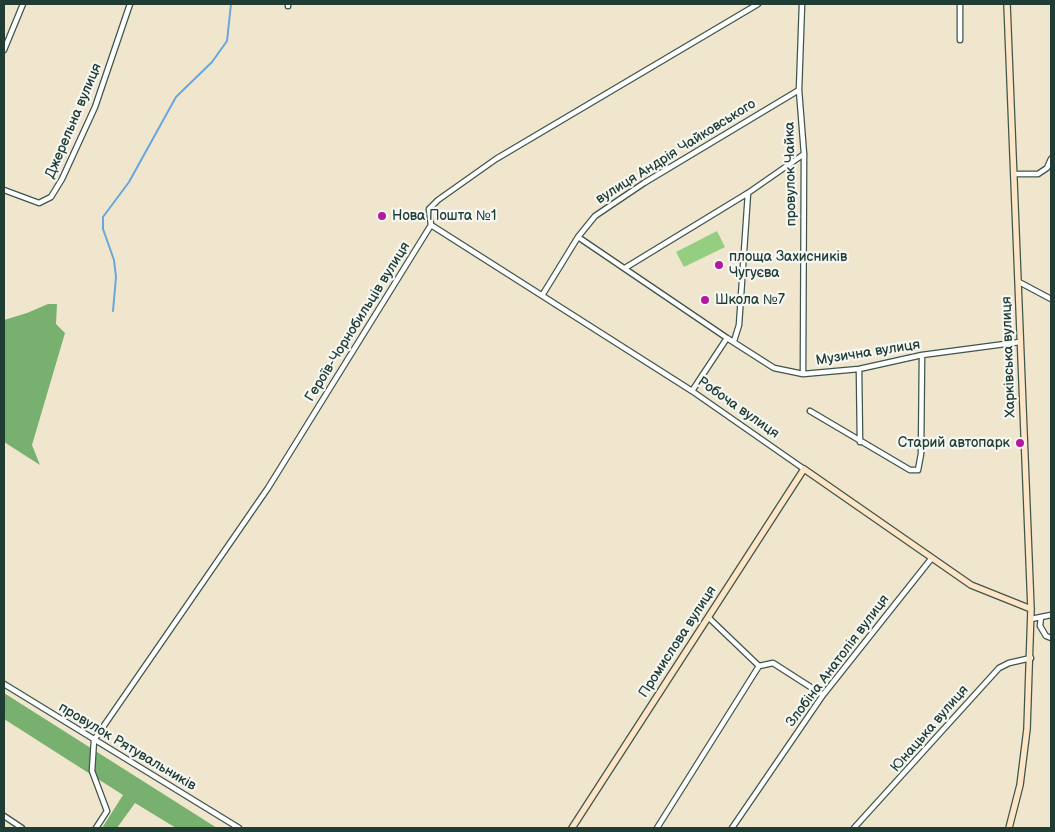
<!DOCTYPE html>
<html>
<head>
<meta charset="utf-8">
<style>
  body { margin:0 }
  #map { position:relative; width:1055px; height:832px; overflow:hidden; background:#f0e6ce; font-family:"Balsamiq Sans",sans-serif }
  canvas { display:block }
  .frame { position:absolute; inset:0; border:5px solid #1f3d34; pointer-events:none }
</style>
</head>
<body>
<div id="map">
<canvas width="1055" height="832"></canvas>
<div class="frame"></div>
</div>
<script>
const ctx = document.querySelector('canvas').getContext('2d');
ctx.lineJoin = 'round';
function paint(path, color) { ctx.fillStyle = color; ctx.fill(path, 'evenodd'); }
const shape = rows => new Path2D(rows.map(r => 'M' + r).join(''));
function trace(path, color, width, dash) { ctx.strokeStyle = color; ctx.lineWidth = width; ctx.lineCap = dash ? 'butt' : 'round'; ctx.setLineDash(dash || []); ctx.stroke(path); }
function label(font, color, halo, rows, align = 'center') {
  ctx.font = font + ' "Balsamiq Sans",sans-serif'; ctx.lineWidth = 4.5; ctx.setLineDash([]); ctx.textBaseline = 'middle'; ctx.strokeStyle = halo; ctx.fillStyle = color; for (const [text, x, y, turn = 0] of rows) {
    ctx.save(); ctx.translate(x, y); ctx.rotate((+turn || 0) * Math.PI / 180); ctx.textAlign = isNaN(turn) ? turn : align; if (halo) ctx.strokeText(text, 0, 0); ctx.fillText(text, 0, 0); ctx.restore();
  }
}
const green = shape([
  [717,231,725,247,684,267,676,252]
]);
const forest = shape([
  [48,304,57,304,56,324,65,333,32,445,40,465,4,442,4,320,27,313],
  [4,693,217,828,176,828,135,803,117,828,102,828,123,795,4,719]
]);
const stream = shape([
  [113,311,116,277,114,260,103,229,103,217,129,182,176,97,212,62,227,41,231,4]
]);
const street = shape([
  [802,4,799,90,804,154,803,374],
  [960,4,960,40],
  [288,6,288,4],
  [4,50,23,4],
  [1014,174,1038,174,1047,168,1051,159],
  [4,190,39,203,51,197,62,179,95,107,130,4],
  [431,225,692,391,804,469],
  [578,237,727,338,774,368,803,374,859,369,922,355,1020,342],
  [625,268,748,193,804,154],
  [1019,282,1051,299],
  [543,294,578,237,595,216,644,183,799,90],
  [734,341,739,325,748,193],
  [859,369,860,442],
  [692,391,727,338],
  [810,411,910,470,918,470,921,454,922,355],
  [1041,617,1040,626,1046,636,1051,638],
  [709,618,759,666,773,663,823,695],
  [1031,619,1051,615],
  [4,684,239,828],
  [4,816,22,828],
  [96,828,107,811,92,771,94,740,268,488,431,225,429,209,438,200,496,159,758,4],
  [657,828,759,666],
  [732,828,823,695,931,559],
  [854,828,999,668,1009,663,1031,658]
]);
const secondary = shape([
  [1007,4,1031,609,1027,729,1020,785,1009,828],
  [572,828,804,469,971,585,1031,609]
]);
const markers = [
  [382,216,5,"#b5179e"],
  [719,265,5,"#b5179e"],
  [705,300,5,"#b5179e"],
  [1020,443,5,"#b5179e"]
];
const streetNames = [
  ["Джерельна вулиця",74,121,-67],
  ["вулиця Андрія Чайковського",676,152,-32],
  ["провулок Чайка",791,174,-91],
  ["Героїв-Чорнобильців вулиця",358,322,-58],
  ["Музична вулиця",868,353,-9],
  ["Харківська вулиця",1009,357,-92],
  ["Робоча вулиця",738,408,35],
  ["Промислова вулиця",678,642,-57],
  ["Злобіна Анатолія вулиця",838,661,-53],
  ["Юнацька вулиця",930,729,-49],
  ["провулок Рятувальників",127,747,31]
];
const poiNames = [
  ["Нова Пошта №1",392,216],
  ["площа Захисників",729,257],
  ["Чугуєва",729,273],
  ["Школа №7",715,300],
  ["Старий автопарк",1010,443,"right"]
];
paint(green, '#95ce81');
paint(forest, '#78b16f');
trace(stream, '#69a6db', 2);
trace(street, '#3e564b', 7);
trace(secondary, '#3e564b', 8);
trace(street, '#fff', 4.5);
trace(secondary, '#fee5c5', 5.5);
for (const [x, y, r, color] of markers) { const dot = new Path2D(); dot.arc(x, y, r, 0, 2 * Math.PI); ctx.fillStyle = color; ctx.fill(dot); trace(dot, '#f6f6f2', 2); }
label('14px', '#1f3d34', '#f6f6f2', streetNames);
label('14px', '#1f3d34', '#f6f6f2', poiNames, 'left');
</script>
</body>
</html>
